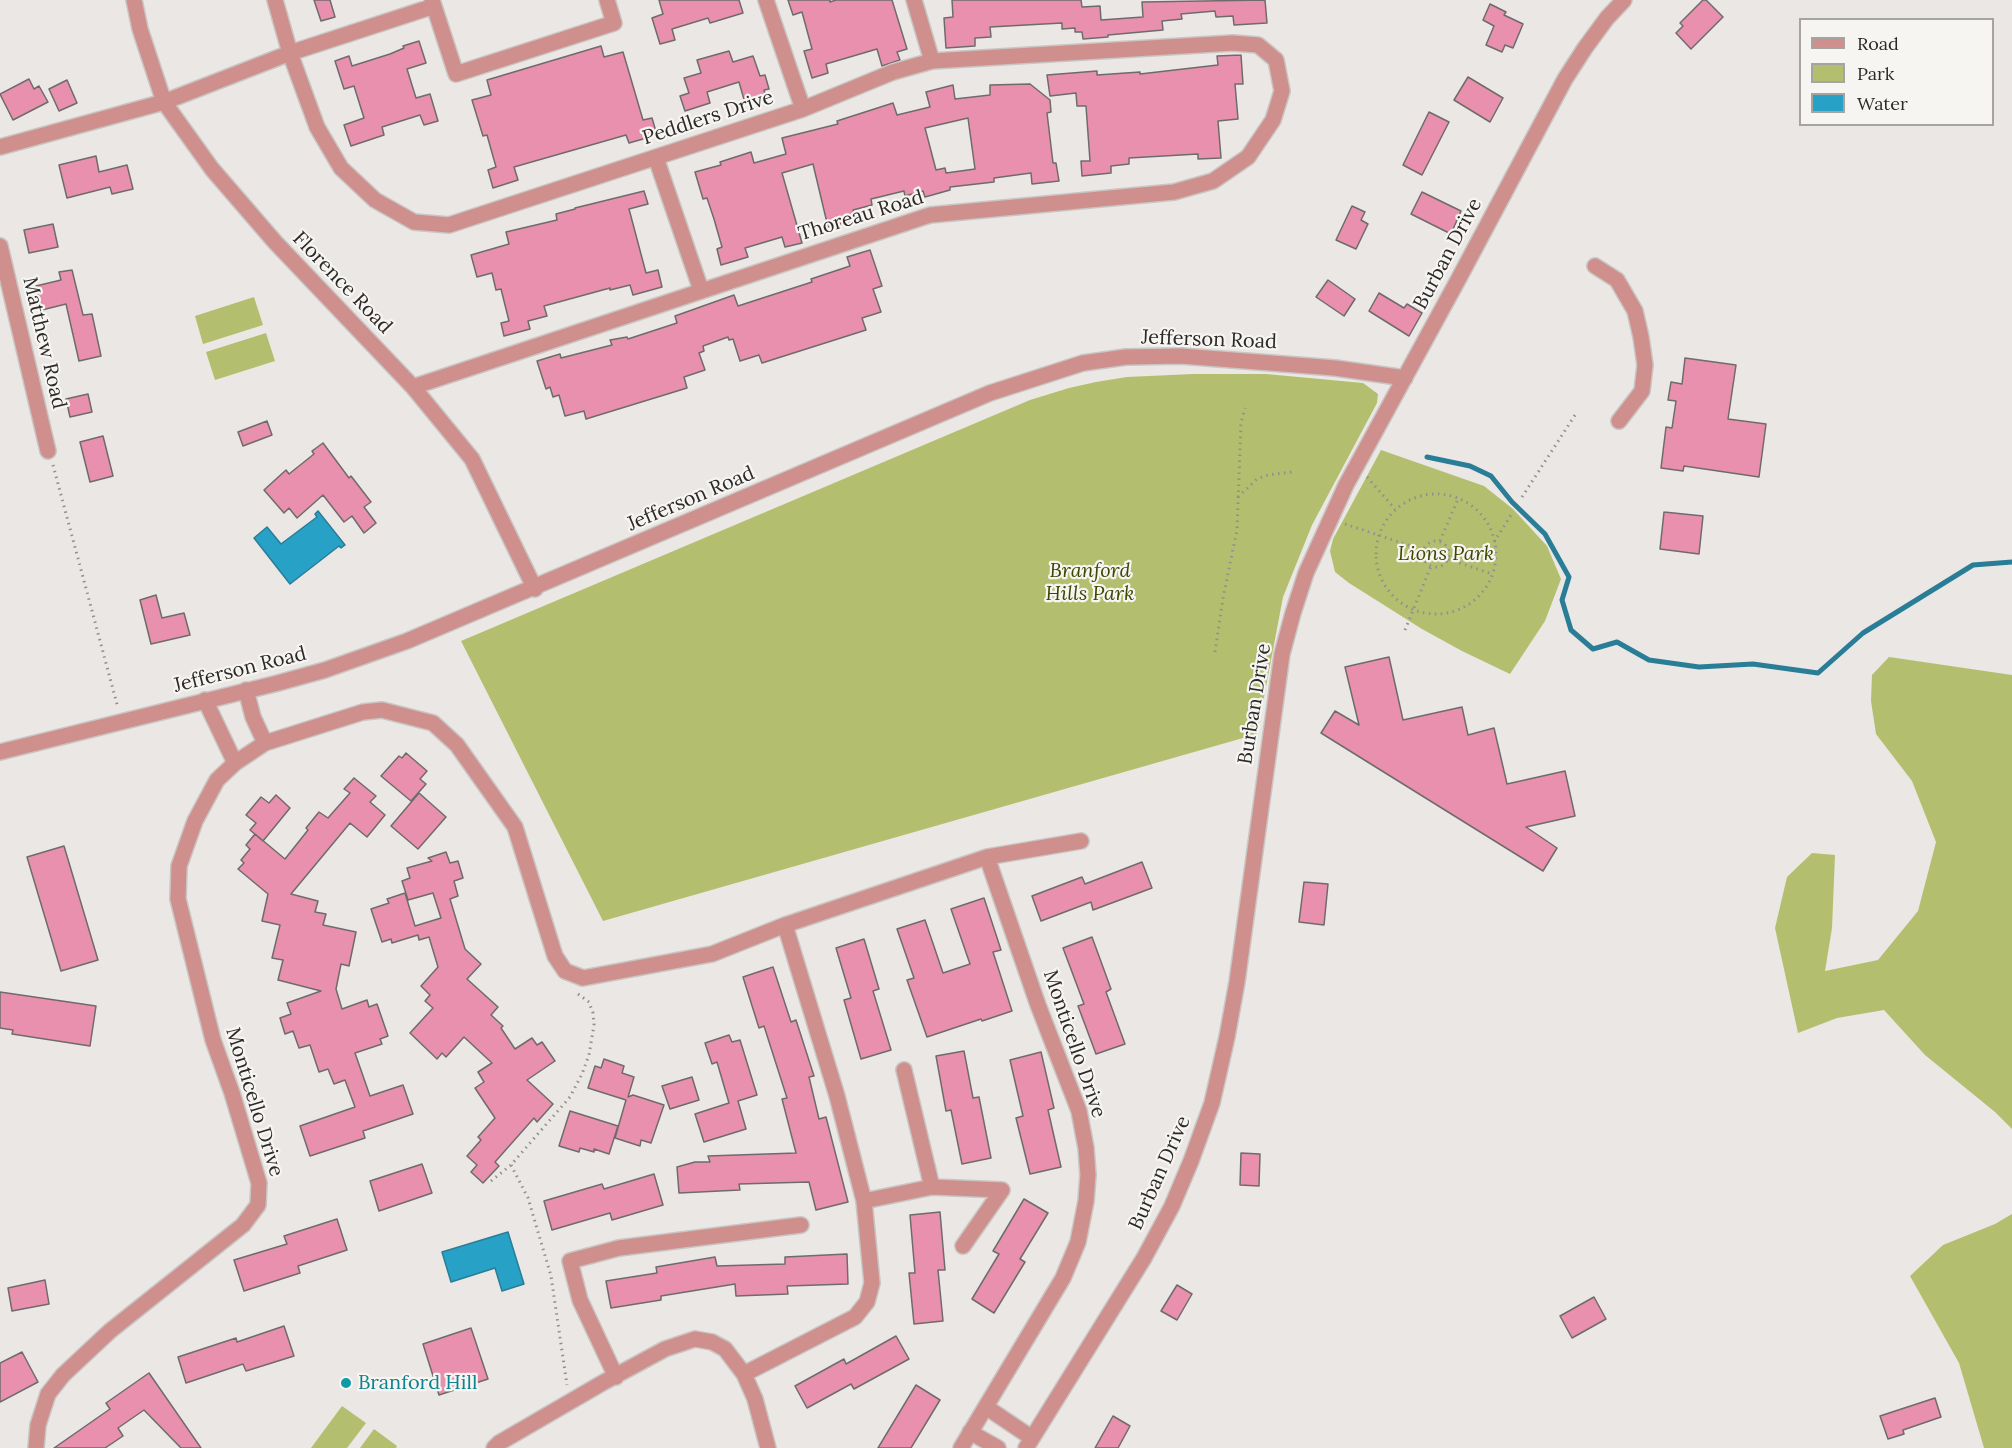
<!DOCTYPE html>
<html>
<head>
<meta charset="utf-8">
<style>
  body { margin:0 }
  #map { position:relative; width:2012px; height:1448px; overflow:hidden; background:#eae7e4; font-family:Lora,serif }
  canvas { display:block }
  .legend { position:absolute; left:1799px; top:18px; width:195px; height:108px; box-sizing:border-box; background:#f7f5f2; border:2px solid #a5a4a2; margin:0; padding:8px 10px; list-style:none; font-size:18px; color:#2b2a29 }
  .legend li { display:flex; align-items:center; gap:12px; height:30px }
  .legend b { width:30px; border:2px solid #a5a4a2 }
</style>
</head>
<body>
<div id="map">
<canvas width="2012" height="1448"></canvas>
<ul class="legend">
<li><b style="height:8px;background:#cf8f8c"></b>Road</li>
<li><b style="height:16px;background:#b3bf6f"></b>Park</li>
<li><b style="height:16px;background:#28a1c6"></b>Water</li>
</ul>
</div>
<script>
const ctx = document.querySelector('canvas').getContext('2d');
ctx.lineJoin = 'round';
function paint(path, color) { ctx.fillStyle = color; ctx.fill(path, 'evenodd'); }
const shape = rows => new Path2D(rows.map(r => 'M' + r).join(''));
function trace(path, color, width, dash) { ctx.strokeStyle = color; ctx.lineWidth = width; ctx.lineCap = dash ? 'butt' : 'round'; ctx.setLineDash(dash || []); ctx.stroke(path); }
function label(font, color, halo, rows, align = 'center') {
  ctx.font = font + ' Lora,serif'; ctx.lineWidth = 4.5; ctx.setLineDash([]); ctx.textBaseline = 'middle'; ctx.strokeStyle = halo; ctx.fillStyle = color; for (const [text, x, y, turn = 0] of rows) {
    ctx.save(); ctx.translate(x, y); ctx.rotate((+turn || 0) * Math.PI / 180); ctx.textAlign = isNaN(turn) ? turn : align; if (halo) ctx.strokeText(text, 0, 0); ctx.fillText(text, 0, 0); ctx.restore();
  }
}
const green = shape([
  [254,297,263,325,203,344,195,316],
  [266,333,275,361,215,380,206,352],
  [1193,374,1266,374,1363,383,1378,394,1377,403,1312,525,1283,597,1257,734,603,921,461,641,1030,400,1069,388,1096,382,1127,377],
  [1381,450,1484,486,1513,509,1547,546,1561,579,1545,621,1510,674,1462,651,1422,629,1349,583,1335,572,1330,551,1333,539],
  [1889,657,2012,675,2012,1129,1995,1112,1925,1055,1884,1010,1837,1018,1798,1033,1775,928,1787,877,1812,853,1835,855,1832,928,1825,971,1878,960,1918,911,1936,842,1912,781,1876,734,1871,701,1872,675],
  [2012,1214,2012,1448,1984,1448,1959,1363,1910,1276,1943,1245,1995,1224],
  [342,1406,366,1423,347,1448,311,1448],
  [374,1429,397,1446,396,1448,360,1448]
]);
const water = shape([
  [318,511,345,545,341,548,339,546,290,584,254,538,267,527,281,544,317,517,315,514,318,511],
  [508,1232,524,1284,502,1291,495,1268,451,1282,442,1252,508,1232]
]);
const stream = shape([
  [1427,457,1470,466,1491,476,1512,502,1545,534,1569,577,1562,600,1571,630,1593,649,1617,642,1649,660,1699,667,1753,664,1818,673,1863,633,1973,565,2012,562]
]);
const building = shape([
  [314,0,330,0,335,17,321,21,314,0],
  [659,0,739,0,743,13,710,23,708,18,672,29,675,40,660,44,652,18,663,14,659,0],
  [788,0,830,0,830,2,836,0,892,0,907,49,897,52,900,60,882,66,877,49,826,64,828,73,812,78,804,51,812,49,802,12,793,15,788,0],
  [952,0,1081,0,1082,7,1100,6,1101,20,1143,17,1142,2,1265,0,1267,23,1234,25,1233,16,1216,17,1215,11,1181,14,1182,19,1162,21,1163,30,1108,35,1108,37,1083,39,1082,32,1075,32,1075,28,1062,29,1062,23,990,27,991,37,975,38,975,46,946,48,944,18,953,17,952,0],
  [1703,0,1706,0,1723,17,1691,49,1676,33,1683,26,1680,23,1703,0],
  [1490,4,1506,12,1504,15,1523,24,1513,48,1505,45,1502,52,1486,45,1494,26,1483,20,1490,4],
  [419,41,426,63,407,69,416,98,430,94,438,121,424,125,420,115,382,127,384,135,351,146,344,125,364,118,354,86,344,89,335,61,349,56,352,66,390,54,404,48,403,46,419,41],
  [601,46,604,57,623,52,643,120,652,118,657,135,629,143,626,135,514,167,518,180,493,188,488,170,496,167,487,135,483,136,472,100,491,95,487,80,601,46],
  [729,51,733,62,753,56,760,76,765,75,769,89,764,90,766,97,745,103,739,82,707,92,710,103,685,111,680,96,689,93,684,78,701,73,697,60,729,51],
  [1241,55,1243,84,1235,84,1238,119,1218,121,1221,158,1198,159,1198,154,1129,158,1129,164,1111,166,1111,173,1082,176,1081,161,1090,161,1086,106,1077,106,1076,93,1050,96,1047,75,1097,71,1097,75,1140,72,1140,74,1218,65,1217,56,1241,55],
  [1468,77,1503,98,1490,122,1454,100,1468,77],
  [29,79,34,89,39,86,48,102,13,120,0,94,29,79],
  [67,80,77,103,59,111,49,89,67,80],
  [1030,84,1050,100,1051,112,1047,113,1053,163,1056,163,1059,181,1032,184,1031,173,994,178,994,182,950,187,950,190,925,197,923,191,905,196,904,191,871,199,872,205,853,210,856,220,828,227,813,164,782,173,802,243,785,247,782,237,745,248,748,257,721,265,717,249,722,247,714,219,707,198,703,199,695,172,721,165,720,162,751,152,754,163,786,154,782,138,838,124,837,121,893,103,897,115,930,107,926,92,953,85,955,99,990,95,990,85,1030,84],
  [968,118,975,169,946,173,945,168,936,170,925,128,968,118],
  [1429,112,1449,122,1422,175,1403,165,1429,112],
  [96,156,99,172,127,165,133,189,112,194,110,187,67,198,59,165,96,156],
  [644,191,648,204,629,209,646,273,658,270,662,287,633,295,630,285,610,290,610,288,544,306,547,316,528,321,530,329,504,336,501,323,509,321,501,289,496,290,492,273,477,277,471,255,509,244,506,232,557,220,556,214,575,209,575,208,644,191],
  [1422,192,1461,211,1451,234,1411,214,1422,192],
  [1352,206,1365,212,1361,220,1368,224,1356,249,1336,240,1352,206],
  [53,224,58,247,29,253,24,230,53,224],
  [870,250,882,286,873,289,881,312,862,318,866,330,762,363,759,355,740,361,733,339,729,340,728,337,703,346,704,351,699,353,705,370,684,377,687,388,586,419,584,411,565,416,559,395,553,397,550,387,546,389,537,361,560,354,561,358,612,345,610,340,627,337,628,339,677,323,675,316,734,295,738,306,812,282,811,279,850,266,847,257,870,250],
  [72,270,83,315,92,314,101,356,79,361,66,304,42,310,36,286,61,280,59,272,72,270],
  [1328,280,1355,299,1344,316,1316,297,1328,280],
  [1379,293,1404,308,1407,304,1422,313,1409,336,1369,311,1379,293],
  [1685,358,1736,365,1728,419,1766,424,1759,477,1684,466,1683,471,1661,468,1666,427,1672,428,1676,401,1668,400,1671,382,1682,384,1685,358],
  [88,394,92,412,70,417,66,399,88,394],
  [267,421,272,435,243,446,238,432,267,421],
  [103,436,113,476,90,482,80,442,103,436],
  [323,443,349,478,351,476,371,502,364,507,376,523,364,533,352,516,344,522,323,495,297,518,289,508,284,513,264,490,286,470,289,474,314,454,312,451,323,443],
  [1664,512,1703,516,1699,554,1660,549,1664,512],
  [156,595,162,618,184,613,190,635,151,644,140,600,156,595],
  [1389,657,1403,720,1462,707,1468,735,1494,728,1507,784,1565,771,1575,816,1526,827,1557,848,1543,871,1321,733,1335,711,1359,725,1345,667,1389,657],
  [406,753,427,771,420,779,426,784,411,801,381,776,399,756,402,758,406,753],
  [354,778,376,796,370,802,385,815,367,837,350,823,291,894,318,901,315,912,326,914,323,925,356,932,349,966,341,964,336,989,342,1009,367,1000,369,1007,377,1004,388,1036,380,1039,382,1044,355,1053,370,1096,403,1085,413,1114,363,1131,365,1138,310,1156,300,1126,355,1107,345,1080,334,1084,328,1069,319,1072,310,1045,299,1048,293,1031,285,1034,280,1018,291,1014,287,1003,321,991,278,980,283,960,272,958,280,925,262,921,268,894,238,869,244,863,241,860,250,849,246,845,255,834,285,859,308,830,306,828,319,812,328,818,350,793,344,789,354,778],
  [419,793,446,817,418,849,391,826,419,793],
  [276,795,290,808,263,841,250,830,256,823,246,815,261,797,269,803,276,795],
  [64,846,98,960,61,971,27,857,64,846],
  [446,852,450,863,458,861,463,878,454,881,458,896,450,899,465,949,481,964,467,979,498,1007,491,1015,503,1026,501,1028,515,1049,532,1038,537,1045,542,1042,555,1061,527,1080,553,1104,537,1122,534,1118,495,1162,499,1166,483,1183,471,1172,477,1165,467,1156,481,1140,478,1137,495,1118,475,1088,484,1082,478,1072,492,1063,464,1037,446,1057,442,1053,437,1059,410,1033,433,1008,425,1001,430,995,421,986,438,967,429,937,419,940,418,935,392,943,391,939,382,942,371,909,389,903,387,899,405,893,415,926,441,918,433,893,408,900,402,881,410,878,407,868,432,861,428,858,446,852],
  [1142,862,1152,888,1093,910,1091,902,1041,921,1032,896,1082,877,1085,884,1142,862],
  [1304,882,1328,884,1324,925,1299,922,1304,882],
  [984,898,1001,950,993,952,1012,1011,982,1021,981,1019,927,1037,907,980,914,978,897,929,925,920,943,973,970,964,951,909,984,898],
  [1092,937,1111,989,1106,992,1125,1044,1096,1054,1078,1006,1084,1004,1063,948,1092,937],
  [864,939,879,989,873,991,891,1050,861,1059,844,1000,851,998,836,948,864,939],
  [773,967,791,1022,796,1020,814,1076,809,1077,819,1119,826,1117,848,1202,816,1210,809,1182,739,1184,740,1190,679,1193,677,1167,695,1162,710,1162,708,1156,796,1153,782,1099,787,1098,764,1026,759,1028,743,977,773,967],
  [0,992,96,1006,90,1046,12,1034,13,1030,0,1028,0,992],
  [729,1035,732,1042,740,1040,757,1095,738,1101,746,1129,704,1142,695,1114,729,1103,717,1062,712,1064,705,1043,729,1035],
  [964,1051,973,1098,979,1097,991,1158,962,1164,951,1110,946,1111,936,1056,964,1051],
  [1041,1052,1054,1108,1048,1110,1061,1167,1030,1174,1016,1118,1023,1116,1010,1060,1041,1052],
  [604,1059,624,1066,622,1073,634,1077,628,1097,633,1095,664,1105,651,1143,641,1140,640,1146,615,1138,626,1100,588,1088,595,1066,601,1068,604,1059],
  [692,1077,699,1100,670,1109,662,1086,692,1077],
  [570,1111,618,1126,609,1154,594,1149,594,1152,580,1148,579,1152,559,1146,570,1111],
  [1241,1153,1260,1154,1259,1186,1240,1185,1241,1153],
  [422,1164,432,1193,379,1211,370,1181,422,1164],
  [654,1174,663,1205,612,1220,610,1213,552,1230,544,1201,602,1184,604,1189,654,1174],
  [1024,1199,1048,1213,1020,1259,1025,1262,994,1313,972,1299,999,1254,993,1251,1024,1199],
  [940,1212,945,1270,938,1270,943,1321,914,1324,909,1273,915,1273,910,1215,940,1212],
  [337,1219,347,1250,298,1266,300,1273,244,1291,234,1260,287,1244,284,1236,337,1219],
  [847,1254,848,1284,787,1286,788,1294,736,1296,735,1284,661,1296,661,1300,611,1308,606,1281,657,1273,656,1267,715,1257,717,1266,785,1264,785,1257,847,1254],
  [45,1280,49,1304,12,1311,8,1288,45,1280],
  [1177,1285,1192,1294,1177,1320,1161,1311,1177,1285],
  [1594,1297,1606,1319,1572,1338,1560,1316,1594,1297],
  [284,1326,294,1356,246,1371,243,1364,186,1383,178,1357,236,1338,237,1342,284,1326],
  [471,1328,488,1379,439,1395,423,1344,471,1328],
  [896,1336,909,1359,854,1389,851,1384,807,1408,795,1386,844,1359,846,1364,896,1336],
  [22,1352,38,1382,0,1402,0,1363,22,1352],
  [149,1373,201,1448,181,1448,144,1410,118,1428,123,1436,105,1448,54,1448,110,1409,106,1403,149,1373],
  [916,1385,940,1400,911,1448,878,1448,916,1385],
  [1935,1398,1941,1417,1903,1430,1904,1434,1888,1439,1880,1416,1935,1398],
  [1113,1416,1130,1426,1118,1448,1095,1448,1113,1416]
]);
const path = shape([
  [53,465,118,708],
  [1367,477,1395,509],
  '1376 554a60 60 0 1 1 120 0a60 60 0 1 1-120 0Z',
  [1238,497,1257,479,1268,475,1292,472],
  [1522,497,1577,412],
  [1345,524,1423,550],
  '1423 554a13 13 0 1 1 26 0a13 13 0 1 1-26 0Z',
  [1440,541,1458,499],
  [1494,542,1511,515],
  [1448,559,1492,574],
  [1405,630,1431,566],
  [1215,652,1223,598,1237,530,1241,423,1245,408],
  [511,1165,528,1198,551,1276,567,1385],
  [491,1181,511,1165,543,1128,570,1097,582,1074,589,1055,594,1025,593,1013,589,1002,578,994]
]);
const minor = shape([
  [134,0,140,29,164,102,212,169,275,242,413,387,472,459,535,589],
  [275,0,290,53,317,127,341,168,375,200,414,222,449,225,803,109,893,72,932,61,1233,43,1258,45,1276,60,1282,91,1273,120,1248,157,1213,181,1174,192,930,215,413,387],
  [432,0,456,74,614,23,607,0],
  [766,0,803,109],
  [914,0,932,61],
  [0,147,164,102,290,53,434,6],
  [656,158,701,290],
  [0,246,48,451],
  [1595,266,1617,280,1635,311,1641,337,1645,365,1642,391,1619,421],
  [246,690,253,717,265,743],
  [0,752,278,683,325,670,407,641,990,393,1083,363,1126,357,1181,356,1335,368,1405,378],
  [235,763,265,743,363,712,382,710,433,723,457,745,515,827,555,956,565,971,583,978,712,954,785,925,987,857,1081,841],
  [904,1070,932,1187],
  [864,1201,932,1187,1002,1190,963,1246],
  [744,1374,855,1317,867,1302,872,1283,864,1201,837,1096,785,925],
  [616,1377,580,1300,570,1261,619,1248,801,1225],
  [986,1407,1032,1438],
  [970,1432,998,1448],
  [36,1448,38,1425,48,1394,63,1375,110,1331,243,1225,258,1205,259,1183,232,1093,213,1040,178,899,179,866,195,821,217,780,235,763,205,700],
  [494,1448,499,1443,604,1382,665,1349,695,1339,712,1342,725,1349,744,1374,755,1399,768,1448],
  [961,1448,1063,1278,1078,1242,1086,1201,1088,1175,1086,1148,1079,1111,1038,1005,987,857],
  [1026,1448,1144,1258,1172,1206,1191,1161,1212,1103,1227,1037,1237,982,1282,654,1293,613,1306,573,1346,485,1458,280,1565,79,1585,48,1607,18,1624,0]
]);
const markers = [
  [346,1383,6,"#0f9aa8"]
];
const streetNames = [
  ["Peddlers Drive",708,118,-18],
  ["Thoreau Road",861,216,-17],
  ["Burban Drive",1448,254,-62],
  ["Florence Road",342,283,46],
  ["Jefferson Road",1209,340,2],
  ["Matthew Road",44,343,77],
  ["Jefferson Road",691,499,-23],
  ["Jefferson Road",240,670,-14],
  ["Burban Drive",1255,704,-81],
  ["Monticello Drive",1074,1044,71],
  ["Monticello Drive",254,1102,73],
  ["Burban Drive",1160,1173,-66]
];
const parkNames = [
  ["Lions Park",1446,554],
  ["Branford",1090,571],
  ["Hills Park",1090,594]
];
const cultureNames = [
  ["Branford Hill",358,1383]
];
paint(green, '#b3bf6f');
paint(water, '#28a1c6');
trace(water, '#297d97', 1.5);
trace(stream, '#297d97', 5);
paint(building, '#e990ae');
trace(building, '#6f6b6c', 1.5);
trace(minor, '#c8c5c2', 18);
trace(path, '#92908e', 3, [1.5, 4.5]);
trace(minor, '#cf8f8c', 15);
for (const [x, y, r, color] of markers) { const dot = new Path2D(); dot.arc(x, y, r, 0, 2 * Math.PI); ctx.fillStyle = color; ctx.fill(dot); trace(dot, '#f7f5f2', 2); }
label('20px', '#2b2a29', '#f7f5f2', streetNames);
label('italic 20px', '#404700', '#f7f5f2', parkNames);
label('20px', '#0d838f', '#f7f5f2', cultureNames, 'left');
</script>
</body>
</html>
